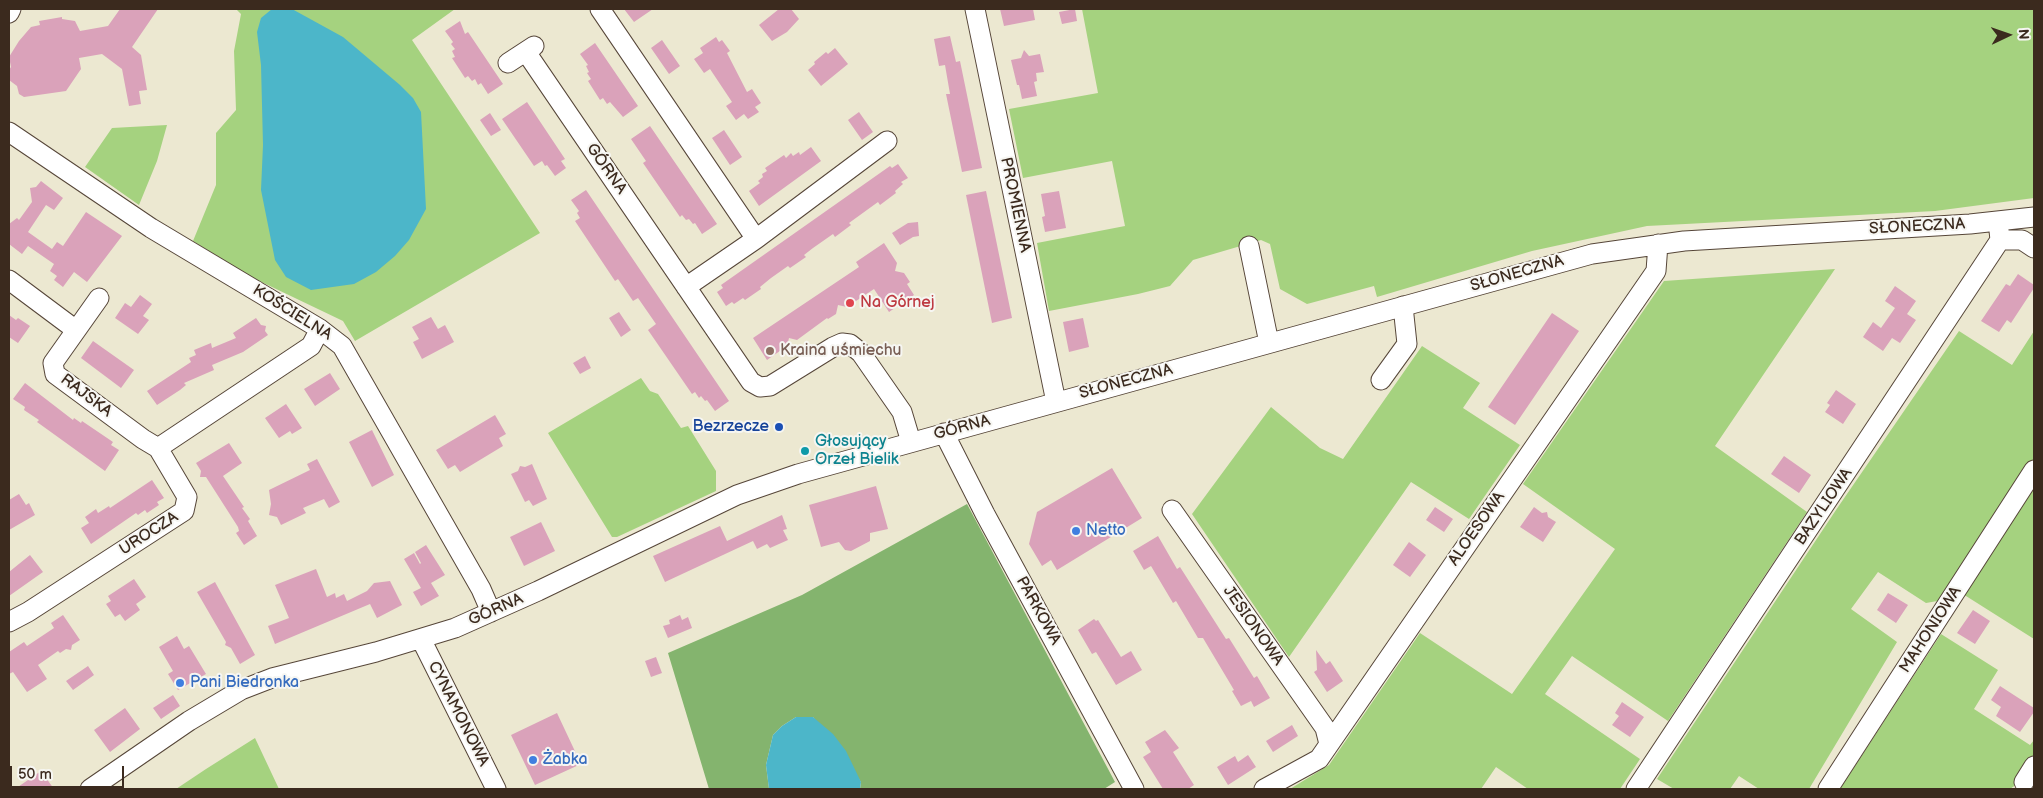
<!DOCTYPE html>
<html>
<head>
<meta charset="utf-8">
<style>
  body { margin:0 }
  #map { position:relative; width:2043px; height:798px; overflow:hidden; background:#ece8d1; font-family:"Balsamiq Sans",sans-serif }
  canvas { display:block }
  .frame { position:absolute; inset:0; border:10px solid #3b2a1e; pointer-events:none }
  .north { position:absolute; left:1983px; top:10px; width:50px; height:50px; -webkit-text-stroke:4px #f6f6f2; paint-order:stroke; rotate:87deg; font-size:14px; font-weight:700; line-height:20px; text-align:center; color:#3b2a1e }
  .north::after { content:''; display:block; margin:auto; width:18px; height:22px; background:#3b2a1e; clip-path:polygon(50% 0,100% 100%,50% 72%,0 100%) }
  .scale { position:absolute; left:10px; top:766px; width:114px; height:22px; box-sizing:border-box; border:2px solid #3b2a1e; border-top:0; padding-left:6px; font-size:15px; line-height:18px; white-space:nowrap; color:#3b2a1e; -webkit-text-stroke:4px #f6f6f2; paint-order:stroke }
</style>
</head>
<body>
<div id="map">
<canvas width="2043" height="798"></canvas>
<div class="frame"></div>
<div class="north">N</div>
<div class="scale">50 m</div>
</div>
<script>
const ctx = document.querySelector('canvas').getContext('2d');
ctx.lineJoin = 'round';
function paint(path, color) { ctx.fillStyle = color; ctx.fill(path, 'evenodd'); }
const shape = rows => new Path2D(rows.map(r => 'M' + r).join(''));
function trace(path, color, width, dash) { ctx.strokeStyle = color; ctx.lineWidth = width; ctx.lineCap = dash ? 'butt' : 'round'; ctx.setLineDash(dash || []); ctx.stroke(path); }
function label(font, color, halo, rows, align = 'center') {
  ctx.font = font + ' "Balsamiq Sans",sans-serif'; ctx.lineWidth = 4; ctx.setLineDash([]); ctx.textBaseline = 'middle'; ctx.strokeStyle = halo; ctx.fillStyle = color; for (const [text, x, y, turn = 0] of rows) {
    ctx.save(); ctx.translate(x, y); ctx.rotate((+turn || 0) * Math.PI / 180); ctx.textAlign = isNaN(turn) ? turn : align; if (halo) ctx.strokeText(text, 0, 0); ctx.fillText(text, 0, 0); ctx.restore();
  }
}
const green = shape([
  [236,9,455,9,412,40,540,233,355,341,343,321,249,276,193,241,216,185,216,133,236,110,234,51,241,14],
  [1082,9,2034,9,2034,198,1935,211,1647,226,1532,251,1377,297,1374,286,1307,304,1280,289,1270,244,1261,240,1193,260,1170,286,1138,294,1049,311,1037,243,1125,226,1112,161,1023,178,1009,109,1098,93],
  [167,125,157,161,139,205,85,167,112,128],
  [1835,269,1715,446,1807,512,1668,721,1572,656,1545,694,1640,759,1620,789,1528,789,1496,767,1481,789,1290,789,1329,765,1420,633,1512,694,1615,549,1523,484,1664,281],
  [1959,331,2012,365,2034,331,2034,639,1966,596,1926,603,1878,572,1851,609,1897,642,1809,789,1759,789,1739,776,1730,789,1674,789,1657,779,1836,510],
  [1422,346,1480,383,1463,408,1520,445,1469,519,1411,482,1289,657,1192,514,1271,407,1320,448,1343,459],
  [641,378,650,391,658,394,681,428,688,426,716,471,716,491,617,537,612,537,548,433],
  [1941,634,1998,670,1974,709,2030,745,2034,740,2034,772,2010,789,1840,789],
  [255,738,279,789,176,789,206,769]
]);
const forest = shape([
  [967,504,1115,782,1104,789,860,789,861,782,813,717,796,717,782,726,773,735,766,765,769,789,709,789,668,653,802,595]
]);
const water = shape([
  [272,9,292,9,343,37,400,85,413,98,421,112,426,209,409,240,395,256,376,272,354,284,311,290,286,277,275,260,261,190,263,145,261,65,257,32,261,18],
  [796,717,813,717,833,734,846,751,861,782,860,789,769,789,766,765,773,735,782,726]
]);
const building = shape([
  [120,9,158,9,132,47,141,55,147,90,139,91,141,104,129,106,122,69,102,54,79,58,81,69,66,91,24,97,19,94,17,86,9,80,9,70,11,67,9,57,19,41,31,27,40,25,39,21,62,17,62,19,75,21,80,31,108,26],
  [624,9,653,9,634,22],
  [779,9,791,9,799,19,787,32,772,41,759,25],
  [1000,9,1033,9,1035,20,1004,26],
  [1075,9,1077,21,1062,24,1059,12],
  [460,21,465,34,468,32,503,84,488,94,481,83,478,85,475,79,472,81,468,76,465,78,452,58,455,57,452,51,455,49,451,44,453,42,445,31],
  [950,36,956,62,960,61,982,168,962,172,946,94,950,94,945,65,939,66,934,39],
  [716,37,719,42,722,40,730,51,727,53,747,92,752,89,761,103,755,107,759,112,748,119,744,114,736,120,726,106,732,102,710,69,704,73,694,59,703,53,700,48],
  [662,40,680,66,669,74,651,48],
  [595,43,638,106,623,117,610,102,607,104,603,98,600,100,588,81,591,79,587,73,589,72,586,66,588,65,580,54],
  [835,48,848,64,821,86,808,70,815,64,814,62,826,52,828,54],
  [1024,50,1029,56,1040,54,1044,72,1036,73,1037,81,1034,82,1037,96,1022,99,1019,85,1017,85,1011,60,1021,58],
  [527,102,565,159,561,161,566,168,555,176,547,165,545,166,542,161,534,166,502,119],
  [859,112,873,132,862,140,848,120],
  [490,113,501,130,491,136,480,120],
  [650,126,717,224,702,234,695,223,693,224,689,219,686,220,682,215,680,217,643,163,646,161,631,139],
  [724,130,742,157,730,165,712,138],
  [811,147,821,161,759,206,749,191,760,183,758,181,763,177,762,174,767,171,765,168,784,155,786,158,791,153,793,156,799,152,800,155],
  [898,164,908,178,901,182,903,184,895,191,896,193,880,205,878,202,849,223,851,225,835,237,833,234,813,248,804,255,806,257,790,268,788,266,771,278,760,287,761,289,745,300,743,298,734,304,732,302,726,306,717,292,723,288,721,285,890,166,892,168],
  [41,181,63,198,54,210,46,205,28,232,52,249,57,242,63,246,86,212,122,236,87,282,74,272,63,287,54,280,57,276,50,271,54,264,28,246,22,254,9,244,9,224,17,218,19,220,32,202,30,188,36,187],
  [586,190,729,401,715,411,707,400,705,401,701,396,699,398,695,392,692,394,648,330,656,324,638,298,633,301,618,279,615,281,575,221,580,218,577,213,579,211,571,200],
  [986,191,1012,318,992,323,966,195],
  [1059,191,1066,228,1045,232,1042,217,1045,216,1041,194],
  [918,222,919,236,913,237,900,245,892,233,908,223],
  [884,243,897,263,895,271,904,273,910,282,907,284,914,295,889,312,874,289,847,307,838,305,836,314,828,319,827,318,797,340,789,338,787,346,767,360,753,338,859,267,856,262],
  [2018,274,2034,285,2034,288,2011,323,2007,320,1999,332,1981,321,2006,284,2010,286],
  [1895,286,1916,301,1907,314,1916,320,1900,343,1892,338,1883,351,1863,337,1873,322,1881,328,1895,308,1885,301],
  [140,295,152,304,143,316,149,320,138,334,115,318,125,303,131,307],
  [619,312,631,330,621,337,609,318],
  [1552,313,1579,331,1515,425,1488,407],
  [9,315,16,320,18,318,30,326,18,343,9,337],
  [431,317,438,329,445,325,454,342,422,359,413,342,419,339,412,327],
  [256,318,261,325,266,326,265,331,268,335,243,352,212,365,214,370,184,383,186,385,180,390,157,405,147,391,191,362,189,358,196,355,194,350,211,343,212,348,236,338,233,333],
  [1083,318,1089,347,1069,352,1063,322],
  [93,341,134,370,121,388,81,358],
  [585,356,591,368,580,374,573,363],
  [330,373,340,389,315,406,304,389],
  [25,383,73,420,74,418,81,423,82,421,113,442,111,445,119,450,105,471,37,422,39,420,24,410,25,407,13,399],
  [1836,390,1856,404,1843,424,1825,412,1830,405,1827,403],
  [286,404,302,428,292,434,290,431,279,438,265,418],
  [495,415,506,434,499,438,503,446,460,472,455,465,448,469,436,450],
  [372,430,394,475,372,487,349,442],
  [229,443,242,463,223,476,244,507,242,508,250,519,248,521,257,536,244,545,236,533,239,531,238,527,206,477,200,477,201,471,196,463],
  [1784,456,1811,475,1799,493,1771,474],
  [317,459,340,502,329,508,324,499,303,508,306,513,281,525,277,517,269,515,271,504,269,490,310,470,307,464],
  [532,464,547,499,533,506,529,500,525,502,511,474,518,471,520,466,525,467],
  [1112,468,1142,518,1057,570,1051,560,1042,566,1029,544,1037,512],
  [152,480,164,498,157,502,159,505,147,513,145,510,138,515,136,513,91,544,81,528,89,523,85,517,96,509,98,513,109,506,110,508],
  [876,486,888,529,870,533,870,541,851,551,845,550,839,542,821,547,809,505],
  [19,494,26,505,29,503,35,515,9,530,9,500],
  [1435,507,1453,519,1444,532,1426,520],
  [1534,507,1542,513,1547,512,1548,517,1556,522,1543,542,1520,527],
  [782,515,787,529,783,530,788,540,770,548,767,544,757,549,753,541,665,582,653,556,720,526,727,541],
  [541,522,555,551,524,566,510,537],
  [1158,536,1177,569,1180,567,1226,639,1229,638,1254,678,1257,676,1270,698,1254,707,1251,701,1241,706,1232,691,1234,690,1203,638,1198,638,1176,601,1173,603,1151,566,1144,570,1133,551],
  [1409,542,1426,555,1410,577,1393,565],
  [426,545,445,575,431,583,439,596,421,606,413,592,421,588,404,559,414,553,420,564,421,563,415,552],
  [30,555,43,572,9,596,9,572],
  [316,569,327,597,335,593,336,598,344,594,347,601,367,591,374,583,390,581,402,605,377,618,370,604,275,644,268,626,289,618,275,585],
  [134,579,146,597,136,604,140,610,125,621,120,614,115,617,106,604,111,601,108,596],
  [215,582,255,655,240,664,231,648,225,645,226,642,197,592],
  [1888,593,1908,605,1896,623,1877,610],
  [1973,610,1990,621,1975,644,1957,633],
  [63,615,80,640,72,645,71,650,66,649,60,653,58,651,38,665,47,679,27,692,13,672,9,674,9,652,24,642,27,646,54,628,51,623],
  [680,615,682,620,688,617,692,628,668,638,663,626,670,624,669,620],
  [1094,619,1096,621,1098,620,1121,657,1131,651,1142,670,1116,685,1096,652,1092,654,1078,630],
  [177,636,184,649,189,646,206,674,178,690,168,674,173,671,159,647],
  [1316,650,1326,664,1330,661,1343,681,1327,692,1314,672,1317,670],
  [656,657,662,673,651,677,645,661],
  [88,666,94,675,73,690,66,681],
  [2000,686,2034,708,2034,712,2020,732,1996,716,2001,707,1991,700],
  [173,695,180,706,161,719,153,708],
  [1622,702,1644,717,1630,737,1612,725,1619,716,1615,713],
  [125,708,140,729,110,752,94,730],
  [557,713,581,764,535,785,511,735],
  [1292,725,1298,736,1273,752,1266,741],
  [1165,730,1179,748,1173,752,1194,785,1188,789,1163,789,1143,757,1151,752,1145,742],
  [1248,755,1256,767,1228,785,1217,767,1235,756,1238,762],
  [41,771,54,789,15,789]
]);
const minor = shape([
  [600,9,756,239,686,287],
  [975,9,1056,402],
  [9,13,11,9],
  [526,52,751,382,760,387,770,386,833,347,842,343,850,344,861,353,902,412,911,442],
  [508,63,534,46],
  [9,132,151,228,320,329,342,346,481,589,491,612],
  [756,239,887,141],
  [2000,240,2022,240,2034,248],
  [1249,246,1269,343],
  [9,280,76,330],
  [99,298,53,363,55,374,143,439,158,448],
  [1381,380,1407,344,1403,306],
  [944,433,985,514,1134,789],
  [1172,510,1325,728,1329,744],
  [9,622,28,612,184,511,187,497,158,448,311,346,320,329],
  [421,639,496,789],
  [2024,782,2034,766],
  [90,789,189,721,241,690,272,678,376,652,455,628,538,591,737,495,798,474,1592,254,1684,241,1970,224,2034,217],
  [1264,789,1319,759,1656,271,1658,244],
  [1636,789,2000,240,1998,221],
  [1828,789,2034,470]
]);
const markers = [
  [850,303,5,"#e0444e"],
  [770,351,5,"#8d6e63"],
  [779,427,5,"#1a4fb4"],
  [805,451,5,"#0f9aa8"],
  [1076,531,5,"#3f7fe0"],
  [180,683,5,"#3f7fe0"],
  [533,760,5,"#3f7fe0"]
];
const streetNames = [
  ["GÓRNA",606,169,55],
  ["PROMIENNA",1015,205,78],
  ["SŁONECZNA",1917,227,-3],
  ["SŁONECZNA",1517,274,-16],
  ["KOŚCIELNA",292,313,32],
  ["SŁONECZNA",1126,382,-15],
  ["RAJSKA",86,396,37],
  ["GÓRNA",962,428,-15],
  ["BAZYLIOWA",1824,507,-56],
  ["ALOESOWA",1477,529,-55],
  ["UROCZA",149,534,-33],
  ["GÓRNA",496,610,-24],
  ["PARKOWA",1038,611,61],
  ["JESIONOWA",1253,626,55],
  ["MAHONIOWA",1931,630,-57],
  ["CYNAMONOWA",458,714,63]
];
const healthNames = [
  ["Na Górnej",860,303]
];
const educationNames = [
  ["Kraina uśmiechu",780,351]
];
const transitNames = [
  ["Bezrzecze",769,427]
];
const cultureNames = [
  ["Głosujący",815,442],
  ["Orzeł Bielik",815,460]
];
const shopNames = [
  ["Netto",1086,531],
  ["Pani Biedronka",190,683],
  ["Żabka",543,760]
];
paint(green, '#a5d27f');
paint(forest, '#84b46e');
paint(water, '#4cb6c9');
paint(building, '#daa2ba');
trace(minor, '#564639', 21);
trace(minor, '#fff', 19);
for (const [x, y, r, color] of markers) { const dot = new Path2D(); dot.arc(x, y, r, 0, 2 * Math.PI); ctx.fillStyle = color; ctx.fill(dot); trace(dot, '#f6f6f2', 2); }
label('16px', '#3b2a1e', '#f6f6f2', streetNames);
label('16px', '#be3a42', '#f6f6f2', healthNames, 'left');
label('16px', '#785e54', '#f6f6f2', educationNames, 'left');
label('16px', '#164399', '#f6f6f2', transitNames, 'right');
label('16px', '#0d838f', '#f6f6f2', cultureNames, 'left');
label('16px', '#366cbe', '#f6f6f2', shopNames, 'left');
</script>
</body>
</html>
